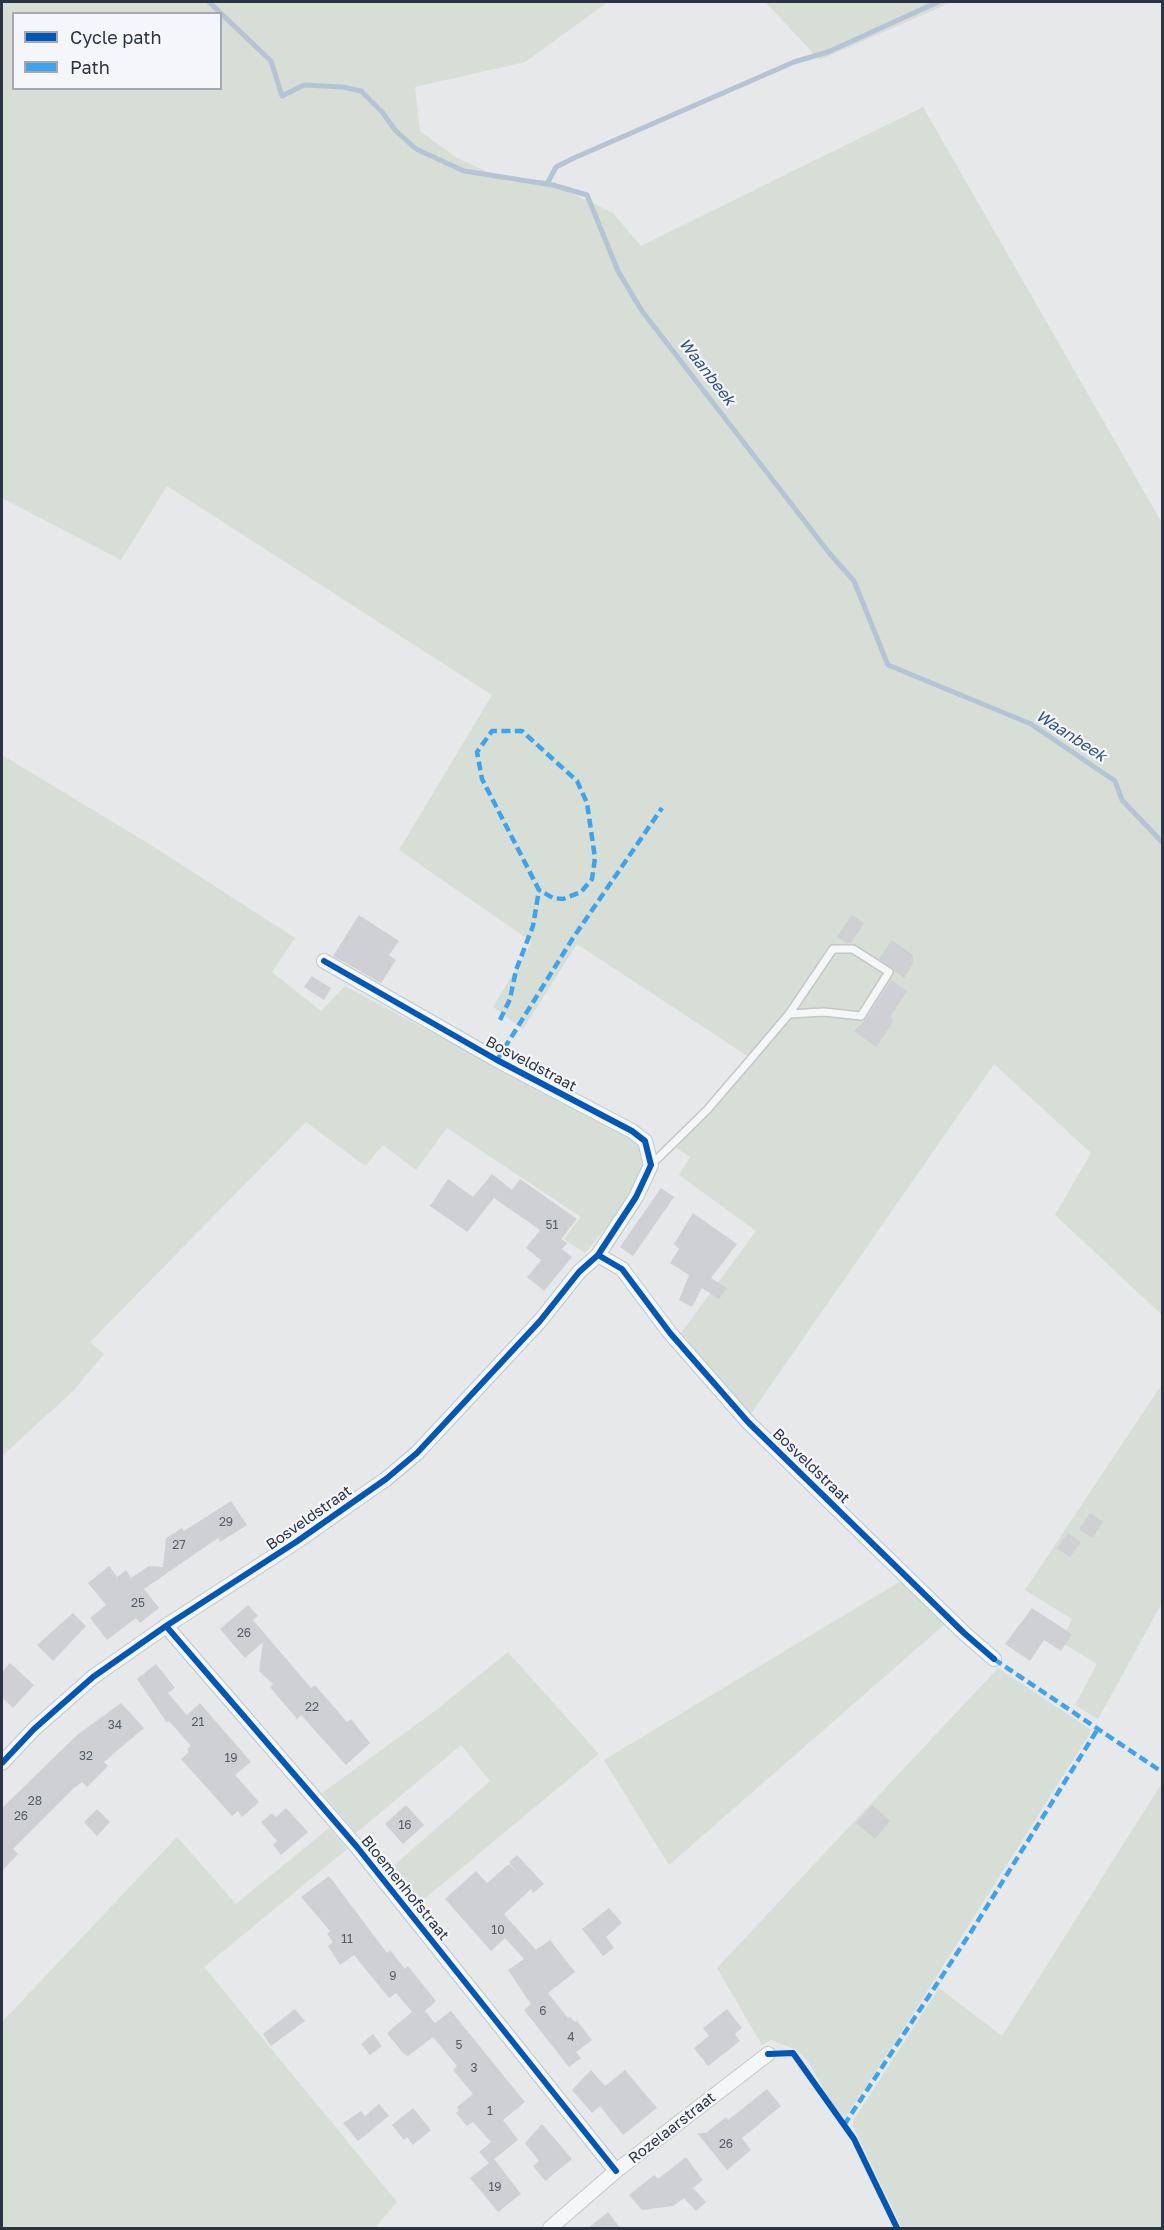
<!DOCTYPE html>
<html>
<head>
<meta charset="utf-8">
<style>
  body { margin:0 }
  #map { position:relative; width:1164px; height:2230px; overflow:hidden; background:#e6e8ea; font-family:"Golos Text",sans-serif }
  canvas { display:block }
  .frame { position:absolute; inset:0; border:3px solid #2b3445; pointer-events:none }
  .legend { position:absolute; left:12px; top:12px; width:210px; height:78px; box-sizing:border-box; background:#f4f6f9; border:2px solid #a4a8b1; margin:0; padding:8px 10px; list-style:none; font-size:18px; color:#2b3445 }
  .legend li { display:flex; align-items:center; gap:12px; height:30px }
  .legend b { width:30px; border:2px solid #a4a8b1 }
</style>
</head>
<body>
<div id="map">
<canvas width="1164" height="2230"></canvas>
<div class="frame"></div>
<ul class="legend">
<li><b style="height:8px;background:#0057b8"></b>Cycle path</li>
<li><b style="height:8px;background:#3ea3ec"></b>Path</li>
</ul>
</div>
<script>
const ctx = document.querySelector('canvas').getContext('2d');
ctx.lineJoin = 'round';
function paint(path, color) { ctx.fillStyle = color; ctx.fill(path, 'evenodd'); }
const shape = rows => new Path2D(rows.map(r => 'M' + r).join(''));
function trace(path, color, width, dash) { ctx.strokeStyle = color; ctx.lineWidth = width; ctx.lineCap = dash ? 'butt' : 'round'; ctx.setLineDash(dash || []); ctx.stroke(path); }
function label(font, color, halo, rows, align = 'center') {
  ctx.font = font + ' "Golos Text",sans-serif'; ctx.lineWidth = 4.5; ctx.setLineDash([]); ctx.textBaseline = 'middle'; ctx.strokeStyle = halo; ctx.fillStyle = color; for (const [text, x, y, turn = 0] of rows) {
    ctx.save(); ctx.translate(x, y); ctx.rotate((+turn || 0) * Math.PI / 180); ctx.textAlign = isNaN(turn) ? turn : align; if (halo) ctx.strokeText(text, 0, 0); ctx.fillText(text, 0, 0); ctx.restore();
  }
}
const green = shape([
  [2,2,608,2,525,62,415,87,420,131,457,158,510,182,544,180,613,213,641,246,923,107,1162,523,1162,1315,1055,1215,1091,1153,994,1064,750,1415,681,1333,756,1231,679,1175,690,1157,676,1148,743,1076,737,1072,749,1057,577,944,523,1029,493,1007,532,942,399,850,492,695,167,486,121,560,2,498],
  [14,14,220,14,220,88,14,88],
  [765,2,952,2,820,60],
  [2,755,154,847,295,938,272,972,321,1011,345,986,629,1138,639,1146,644,1163,642,1173,619,1212,585,1253,564,1239,581,1217,447,1128,416,1170,383,1145,365,1166,306,1122,90,1342,104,1354,73,1391,2,1456],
  [1162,1384,1162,1603,1098,1719,1075,1705,1097,1664,1061,1642,1072,1619,1025,1590],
  [901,1581,946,1623,669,1865,604,1760],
  [508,1652,599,1754,417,1905,388,1871,490,1781,461,1745,356,1833,322,1793,435,1711],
  [998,1668,1090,1729,1090,1733,902,2031,855,2103,846,2116,842,2116,837,2112,807,2060,797,2050,771,2040,762,2045,717,1968],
  [1162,1783,1162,2228,902,2228,853,2126,853,2121,939,1988,1002,2036],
  [329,1828,347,1849,204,1967,397,2202,375,2228,2,2228,2,2022,177,1837,236,1904]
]);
const stream = shape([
  [209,2,271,61,282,96,304,85,343,87,361,91,383,113,395,130,416,149,464,171,553,185,587,195,618,271,642,311,830,554,854,581,888,665,1031,724,1115,781,1122,800,1162,842],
  [547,184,556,167,574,158,794,62,828,52,938,2]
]);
const building = shape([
  [359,915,399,941,389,955,396,960,381,983,333,956],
  [852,915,864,923,851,943,846,943,837,937],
  [892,940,913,955,913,963,904,978,879,959],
  [312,976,331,988,324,1000,304,987],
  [891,980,907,991,890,1017,893,1019,891,1025,876,1047,854,1031,866,1019],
  [492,1174,512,1190,520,1179,577,1219,561,1239,567,1243,562,1249,572,1257,544,1291,527,1277,541,1260,526,1248,540,1230,494,1198,467,1232,430,1206,448,1179,473,1197],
  [661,1188,674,1197,633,1256,620,1247],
  [693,1213,737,1244,711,1278,727,1288,719,1299,702,1288,692,1307,679,1300,689,1275,670,1263,679,1249,674,1244],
  [231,1501,247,1525,220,1542,218,1538,144,1589,159,1608,140,1623,136,1618,107,1640,90,1618,106,1605,88,1583,109,1566,117,1577,126,1570,131,1578,149,1566,163,1567,166,1538,182,1528,184,1531],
  [1090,1513,1103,1522,1092,1538,1079,1529],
  [1068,1533,1081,1542,1070,1557,1057,1548],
  [248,1605,258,1616,253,1620,311,1688,315,1685,347,1722,351,1719,370,1743,346,1765,301,1715,297,1719,270,1687,273,1684,259,1671,263,1642,245,1658,220,1629],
  [1032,1608,1072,1634,1061,1651,1044,1640,1030,1661,1005,1644],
  [73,1613,86,1626,53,1661,37,1645],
  [10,1663,34,1685,13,1708,2,1697,2,1672],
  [156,1664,175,1688,168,1693,187,1715,200,1703,251,1762,235,1775,259,1802,242,1817,238,1811,232,1816,181,1759,189,1752,187,1749,191,1746,169,1721,167,1723,137,1679],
  [121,1703,144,1728,104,1762,108,1766,87,1787,82,1782,73,1789,13,1849,18,1854,2,1871,2,1808,77,1735],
  [406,1805,424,1825,403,1844,385,1824],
  [872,1805,890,1821,875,1839,856,1823],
  [286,1808,308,1832,281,1855,273,1845,277,1841,261,1822,272,1813,276,1817],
  [97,1809,110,1822,97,1836,84,1822],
  [517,1855,544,1884,533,1893,531,1889,504,1914,536,1950,550,1940,575,1972,548,1993,568,2018,570,2017,575,2022,577,2021,592,2040,576,2052,581,2058,569,2067,524,2010,531,2004,508,1970,524,1959,505,1938,491,1951,445,1899,476,1871,487,1883,509,1864,519,1875,509,1862],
  [329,1876,387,1953,390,1950,405,1969,408,1966,436,2001,425,2011,435,2023,451,2011,525,2102,503,2120,518,2140,489,2163,479,2152,491,2142,473,2122,467,2126,456,2113,459,2110,457,2107,473,2094,453,2070,457,2066,433,2037,408,2056,403,2053,387,2033,412,2012,396,1993,389,1998,354,1955,340,1965,328,1946,333,1942,327,1934,330,1931,301,1897],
  [609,1908,622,1923,606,1937,614,1948,603,1956,582,1929],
  [295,2009,305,2021,271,2046,263,2034],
  [727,2009,742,2028,735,2034,740,2041,708,2066,694,2048,709,2036,703,2028],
  [373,2034,382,2046,370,2055,361,2044],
  [591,2070,605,2086,625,2070,657,2108,623,2135,600,2106,592,2113,572,2090],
  [767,2089,781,2106,742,2138,751,2150,727,2170,697,2133,706,2133,726,2117,728,2120],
  [379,2104,389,2116,358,2141,343,2123,361,2111,365,2116],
  [413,2108,431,2130,413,2145,407,2137,404,2140,392,2125],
  [542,2124,572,2159,545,2181,533,2166,539,2161,525,2143],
  [686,2157,703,2180,693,2188,706,2202,696,2211,684,2198,673,2206,642,2210,629,2195,654,2175,658,2179],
  [494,2159,521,2194,498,2212,470,2178],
  [608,2212,621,2229,587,2229,603,2216]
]);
const service = shape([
  [651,1165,707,1110,750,1060,789,1014,833,949,853,949,889,972,861,1016,824,1012,789,1014]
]);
const minor = shape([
  [598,1255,622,1269,670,1333,748,1422,964,1633,994,1659],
  [166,1626,357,1847,616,2171],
  [2,1763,34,1729,93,1677,166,1626,296,1542,386,1479,417,1453,540,1321,579,1272,598,1255,636,1197,651,1165,645,1141,632,1131,497,1060,324,961],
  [550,2228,616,2171,768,2054]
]);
const quiet = shape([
  [500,1020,510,999,516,970,533,926,539,890,482,779,477,752,492,731,522,731,577,781,587,803,595,858,592,879,581,892,563,899,553,898,539,890],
  [497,1060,573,938,662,808],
  [994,1659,1162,1772],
  [844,2125,971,1932,1099,1727]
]);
const cycleway = shape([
  [598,1255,622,1269,670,1333,748,1422,964,1633,994,1659],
  [166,1626,357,1847,616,2171],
  [2,1763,34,1729,93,1677,166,1626,296,1542,386,1479,417,1453,540,1321,579,1272,598,1255,636,1197,651,1165,645,1141,632,1131,497,1060,324,961],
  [768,2054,793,2053,854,2139,897,2228]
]);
const numberNames = [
  ["51",552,1225],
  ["29",226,1522],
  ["27",179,1545],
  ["25",138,1603],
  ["26",244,1633],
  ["22",312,1707],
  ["21",198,1722],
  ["34",115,1725],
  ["32",86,1756],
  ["19",231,1758],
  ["28",35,1801],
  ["26",21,1816],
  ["16",405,1825],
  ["10",498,1930],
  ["11",347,1939],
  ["9",393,1976],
  ["6",543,2011],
  ["4",571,2037],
  ["5",459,2045],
  ["3",474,2068],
  ["1",490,2111],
  ["26",726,2144],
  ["19",495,2187]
];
const streetNames = [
  ["Bosveldstraat",531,1064,28],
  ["Bosveldstraat",811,1466,44],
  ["Bosveldstraat",309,1518,-35],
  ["Bloemenhofstraat",405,1888,51],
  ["Rozelaarstraat",672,2128,-38]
];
const waterNames = [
  ["Waanbeek",707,372,52],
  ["Waanbeek",1071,736,33]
];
paint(green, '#d6ded6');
trace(stream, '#b4c4d5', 5);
paint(building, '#ced0d3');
trace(service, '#c4c6c8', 10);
trace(minor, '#c4c6c8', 16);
trace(service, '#f5f6f7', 7);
trace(minor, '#f5f6f7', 14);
trace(quiet, '#3ea3ec', 4.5, [9, 4.5]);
trace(cycleway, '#0057b8', 6);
label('12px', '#545c69', null, numberNames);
label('15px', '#2b3445', '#f4f6f9', streetNames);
label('italic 16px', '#34527a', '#f4f6f9', waterNames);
</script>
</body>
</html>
